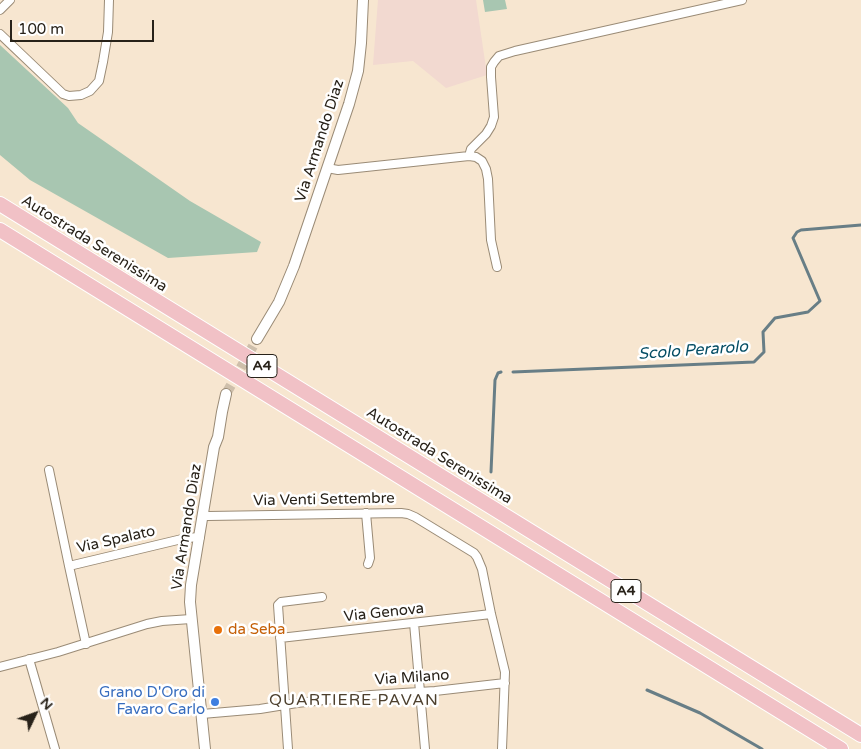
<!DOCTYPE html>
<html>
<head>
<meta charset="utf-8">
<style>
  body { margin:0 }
  #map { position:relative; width:861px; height:749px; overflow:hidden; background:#f7e6d0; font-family:"Varela Round",sans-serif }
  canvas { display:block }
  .north { position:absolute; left:10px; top:689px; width:50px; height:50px; -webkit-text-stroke:4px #fff; paint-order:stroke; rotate:48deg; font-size:14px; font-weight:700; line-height:20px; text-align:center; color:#282219 }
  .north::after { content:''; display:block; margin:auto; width:18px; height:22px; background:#282219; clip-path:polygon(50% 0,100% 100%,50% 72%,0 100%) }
  .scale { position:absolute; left:10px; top:20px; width:144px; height:22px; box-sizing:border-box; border:2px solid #282219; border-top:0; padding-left:6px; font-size:15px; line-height:18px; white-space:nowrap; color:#282219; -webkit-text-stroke:4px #fff; paint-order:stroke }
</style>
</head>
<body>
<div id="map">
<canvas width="861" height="749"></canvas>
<div class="north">N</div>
<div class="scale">100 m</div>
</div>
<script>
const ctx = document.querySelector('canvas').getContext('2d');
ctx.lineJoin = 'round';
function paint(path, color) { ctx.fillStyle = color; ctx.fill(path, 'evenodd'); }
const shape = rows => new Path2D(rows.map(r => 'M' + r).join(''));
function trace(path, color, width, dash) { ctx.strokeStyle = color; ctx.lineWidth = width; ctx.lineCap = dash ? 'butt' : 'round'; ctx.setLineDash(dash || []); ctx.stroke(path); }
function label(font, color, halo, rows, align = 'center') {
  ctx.font = font + ' "Varela Round",sans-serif'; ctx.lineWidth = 5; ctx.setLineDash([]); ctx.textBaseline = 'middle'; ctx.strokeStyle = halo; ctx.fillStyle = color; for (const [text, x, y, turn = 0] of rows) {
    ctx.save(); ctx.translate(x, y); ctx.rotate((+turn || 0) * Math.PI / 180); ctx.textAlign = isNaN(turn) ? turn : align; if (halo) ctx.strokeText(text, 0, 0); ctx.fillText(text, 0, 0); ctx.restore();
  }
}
const education = shape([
  [378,0,476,0,487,75,446,88,413,61,373,65]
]);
const green = shape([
  [483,0,505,0,507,9,485,12],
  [0,45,68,108,78,123,190,201,261,242,257,252,168,258,30,180,0,155]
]);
const stream = shape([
  [513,372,754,362,764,352,763,332,775,318,808,312,820,301,793,238,797,232,801,230,861,225],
  [491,472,495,380,498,373,501,372],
  [647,690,700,713,762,749]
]);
const secondaryTunnel = shape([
  [226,394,257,339]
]);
const street = shape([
  [0,10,10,0],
  [0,34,63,94,69,96,81,95,90,91,99,81,103,62,108,32,109,0],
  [469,156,471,149,486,134,491,126,494,117,491,77,491,67,494,62,499,56,515,51,742,0],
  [327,168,338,170,469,156,476,157,482,161,486,169,488,179,491,240,497,267],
  [49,470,69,566,86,644],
  [366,513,370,558,368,564],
  [203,515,208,516,401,513,408,514,415,517,474,553,477,557,482,569,491,614,505,672,502,749],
  [69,566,186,538,200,537],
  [414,623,425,749],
  [280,638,491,614],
  [29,659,55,749],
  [0,667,58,652,147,624,162,621,191,619],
  [202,714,260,709,297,703,371,695,435,691,505,683],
  [288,749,278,605,281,602,322,597]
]);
const secondary = shape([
  [257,339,279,302,294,266,349,104,358,71,361,43,363,0],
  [205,749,190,602,191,585,214,447,218,437,222,412,226,394]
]);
const highway = shape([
  [0,204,861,735],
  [0,230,841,749]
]);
const markers = [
  [218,630,5,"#e8710a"],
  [215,702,5,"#3f7fe0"]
];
const shields = [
  [262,366,30],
  [626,591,30]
];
const shieldNames = [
  ["A4",262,366],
  ["A4",626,591]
];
const streetNames = [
  ["Via Armando Diaz",320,141,-72],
  ["Autostrada Serenissima",94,244,32],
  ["Autostrada Serenissima",439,456,32],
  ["Via Venti Settembre",324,500,-1],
  ["Via Armando Diaz",187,527,-81],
  ["Via Spalato",116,540,-13],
  ["Via Genova",384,613,-6],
  ["Via Milano",412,678,-4]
];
const foodNames = [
  ["da Seba",228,630]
];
const shopNames = [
  ["Grano D'Oro di",205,693],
  ["Favaro Carlo",205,710]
];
const waterNames = [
  ["Scolo Perarolo",693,351,-4]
];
const neighbourhoodNames = [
  ["QUARTIERE PAVAN",354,701]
];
paint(education, '#f2d9d0');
paint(green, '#a8c6b1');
trace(stream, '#687e86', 3);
trace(secondaryTunnel, '#cebfab', 10, [10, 5]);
trace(street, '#9a8b76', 10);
trace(secondary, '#9a8b76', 12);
trace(highway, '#fff', 16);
trace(street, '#fff', 8);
trace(secondary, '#fff', 10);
trace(highway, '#f1c1c6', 14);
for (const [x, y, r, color] of markers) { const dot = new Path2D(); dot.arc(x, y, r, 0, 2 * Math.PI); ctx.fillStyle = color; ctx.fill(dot); trace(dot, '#fff', 2); }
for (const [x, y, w] of shields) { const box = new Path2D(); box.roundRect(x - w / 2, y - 11.5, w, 23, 4); ctx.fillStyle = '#fff'; ctx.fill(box); trace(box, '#282219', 1); }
label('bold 14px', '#282219', null, shieldNames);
label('15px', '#282219', '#fff', streetNames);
label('15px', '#c56008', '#fff', foodNames, 'left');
label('15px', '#366cbe', '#fff', shopNames, 'right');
label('italic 16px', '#034c63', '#fff', waterNames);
ctx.letterSpacing = '1px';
label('16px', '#4d402e', '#fff', neighbourhoodNames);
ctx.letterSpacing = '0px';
</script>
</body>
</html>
